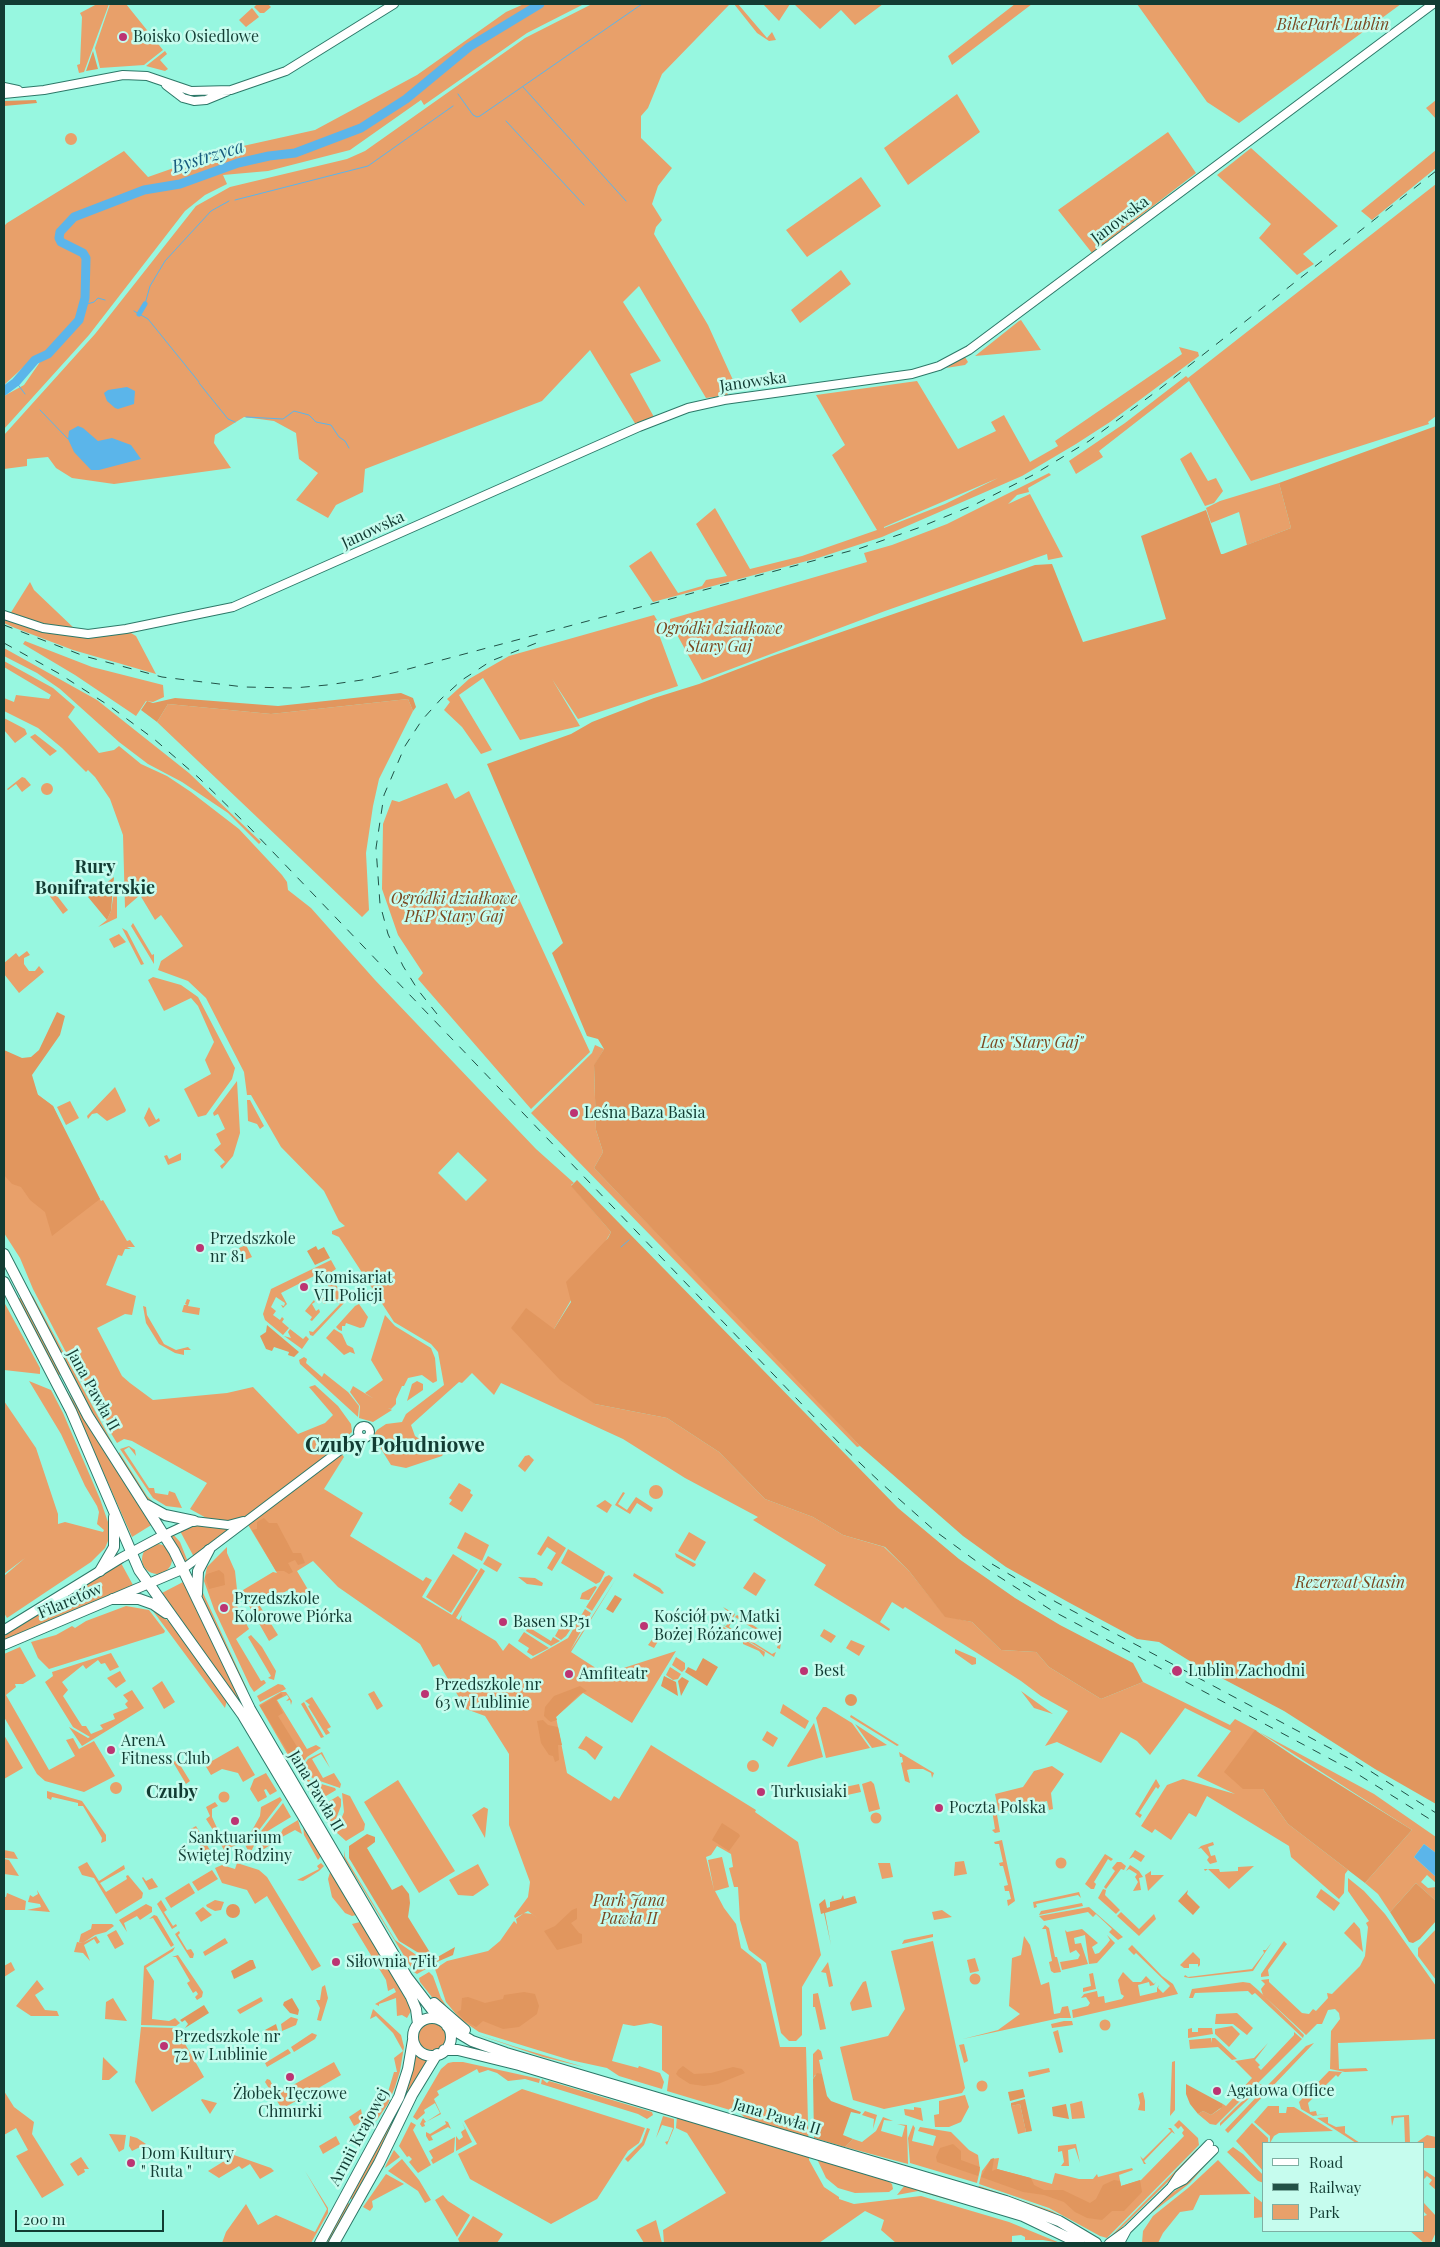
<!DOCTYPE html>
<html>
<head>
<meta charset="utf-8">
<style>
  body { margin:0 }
  #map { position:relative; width:1440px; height:2247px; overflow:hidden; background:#97f7e0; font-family:"Playfair Display",serif }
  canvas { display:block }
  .frame { position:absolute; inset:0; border:5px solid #123c33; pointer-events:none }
  .legend { position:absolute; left:1262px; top:2142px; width:162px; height:90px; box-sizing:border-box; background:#c6fcee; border:1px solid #7eafa3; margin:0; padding:6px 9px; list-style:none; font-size:15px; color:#123c33 }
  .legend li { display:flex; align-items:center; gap:10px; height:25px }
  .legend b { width:25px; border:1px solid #7eafa3 }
  .scale { position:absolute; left:15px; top:2210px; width:149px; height:22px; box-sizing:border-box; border:2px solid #123c33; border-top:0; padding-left:6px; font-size:15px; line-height:18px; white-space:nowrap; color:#123c33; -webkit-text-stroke:4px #c6fcee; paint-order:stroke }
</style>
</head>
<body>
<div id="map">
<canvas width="1440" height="2247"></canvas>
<div class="frame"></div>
<ul class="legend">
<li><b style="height:6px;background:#fff"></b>Road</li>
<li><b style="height:6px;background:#215146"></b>Railway</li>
<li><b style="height:14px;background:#e8a06a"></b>Park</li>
</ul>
<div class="scale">200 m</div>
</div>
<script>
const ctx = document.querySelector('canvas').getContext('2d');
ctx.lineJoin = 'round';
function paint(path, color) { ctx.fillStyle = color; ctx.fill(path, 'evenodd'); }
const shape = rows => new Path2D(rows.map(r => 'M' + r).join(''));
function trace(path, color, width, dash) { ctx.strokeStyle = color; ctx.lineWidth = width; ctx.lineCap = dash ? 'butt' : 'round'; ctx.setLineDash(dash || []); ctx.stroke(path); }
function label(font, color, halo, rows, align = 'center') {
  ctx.font = font + ' "Playfair Display",serif'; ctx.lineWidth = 5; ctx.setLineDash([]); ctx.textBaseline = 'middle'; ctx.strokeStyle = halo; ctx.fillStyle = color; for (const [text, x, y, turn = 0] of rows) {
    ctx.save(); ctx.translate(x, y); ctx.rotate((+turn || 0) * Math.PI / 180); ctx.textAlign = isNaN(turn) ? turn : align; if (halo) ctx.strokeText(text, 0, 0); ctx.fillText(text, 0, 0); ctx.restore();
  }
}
const green = shape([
  [97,4,109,4,84,72,79,73,77,65,80,64,82,17,80,13],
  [110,4,126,4,163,50,144,65,100,68,95,48],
  [257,4,268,4,271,7,264,13,260,13,254,7],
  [524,4,584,4,527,33,424,105,421,100,350,150,268,171,223,175,227,184,205,195,185,211,89,335,4,429,4,396,24,385,47,352,29,362,4,385,4,226,7,223,124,151,148,177,225,150,315,130,417,75,506,12],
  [592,4,729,5,662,74,648,108,641,116,641,138,672,168,658,186,652,204,662,220,656,227,654,234,708,325,733,380,725,385,728,395,706,398,639,286,623,302,661,361,630,374,654,417,636,425,590,350,542,401,365,469,363,492,336,505,328,518,296,500,318,473,299,459,296,433,274,421,244,417,215,435,214,443,231,468,114,484,72,478,56,468,48,457,27,459,27,466,4,469,4,435,95,334,196,206,230,187,347,159,365,151,525,38],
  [734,4,738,4,767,38,772,32,776,40,769,41,757,33],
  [763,4,790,4,779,21],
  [794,4,883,4,855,25,841,10,820,29],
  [1015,4,1032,4,952,65,948,56],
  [1137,4,1401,4,1239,123,1207,102],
  [252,8,259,17,246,27,239,20],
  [165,51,167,54,160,60,168,69,165,71,146,66],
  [957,94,980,132,908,185,884,148],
  [1436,100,1436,119,1426,108],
  [1168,132,1196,173,1092,253,1058,210],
  '65 139a6 6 0 1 1 12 0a6 6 0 1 1-12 0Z',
  [1251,148,1338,226,1303,254,1314,264,1297,275,1259,238,1271,224,1217,175],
  [1436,150,1436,168,1372,220,1361,211],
  [861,177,881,206,807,257,786,230],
  [1436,184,1436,416,1428,422,1429,424,1251,481,1189,381,1099,451,1103,457,1076,474,1069,461,1125,423,1186,376,1188,378],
  [841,270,851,284,800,323,791,310],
  [1021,320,1041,350,975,356,1019,321],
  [1179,347,1198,352,1199,356,1110,422,1076,444,1022,476,882,537,818,558,653,602,629,566,651,551,678,593,702,586,706,580,727,576,696,524,715,508,750,569,802,556,877,530,832,455,845,445,816,395,917,381,958,449,996,431,991,422,1004,415,1030,462,1058,446,1055,441,1182,354],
  [998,478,945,504,884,528,884,527],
  [965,357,968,362,965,365,946,368],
  [1191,452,1208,481,1216,478,1223,491,1214,503,1205,506,1180,459],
  [1049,473,1051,475,1028,488,1029,492,1017,495,1008,504,1030,494,1063,557,1048,560,1047,554,885,611,702,680,670,622,670,619,867,562,864,553,892,545,947,524],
  [1279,483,1291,528,1247,545,1239,512,1211,523,1206,508,1220,501],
  [30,582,34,590,76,630,42,625,10,614],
  [654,615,657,620,654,621,678,686,578,719,552,679,580,726,520,740,483,678,459,695,492,750,481,754,462,727,444,710,450,702,447,699,469,679,509,656],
  [4,617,38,630,83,637,131,633,136,636,156,674,73,650,15,628,4,623],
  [25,641,92,667,163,685,164,697,153,702,146,701,136,716,75,675,23,644],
  [4,648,97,700,189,773,261,842,259,844,228,813,182,782,148,764,119,742,60,689,37,673,4,656],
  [4,661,53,688,75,707,68,717,99,753,114,750,119,746,141,764,167,776,191,792,239,829,282,875,287,882,288,890,311,908,375,980,536,1149,574,1183,571,1185,611,1232,554,1329,595,1404,667,1418,719,1452,765,1499,813,1517,843,1535,884,1547,909,1571,945,1616,972,1622,1001,1650,1036,1652,1049,1667,1101,1699,1143,1682,1230,1725,1235,1719,1374,1794,1436,1837,1436,1853,1424,1844,1414,1857,1436,1877,1436,1883,1427,1875,1421,1882,1428,1888,1436,1887,1436,1901,1416,1883,1390,1912,1378,1894,1365,1883,1412,1830,1256,1730,1243,1789,1263,1789,1288,1824,1348,1870,1345,1874,1344,1893,1339,1899,1291,1857,1289,1846,1207,1796,1196,1817,1189,1813,1171,1840,1155,1829,1152,1833,1141,1826,1167,1785,1183,1779,1235,1794,1197,1776,1231,1731,1185,1708,1150,1755,1137,1741,1121,1732,1101,1763,1057,1742,1045,1746,1068,1711,1041,1696,1021,1681,905,1607,903,1609,892,1602,880,1622,890,1629,889,1631,814,1585,826,1565,753,1520,758,1517,685,1478,623,1439,501,1383,494,1395,472,1373,462,1383,459,1382,411,1425,415,1436,433,1448,439,1441,447,1443,447,1448,440,1444,437,1448,442,1451,446,1450,442,1456,406,1468,391,1465,373,1436,377,1430,386,1424,402,1422,406,1414,444,1385,438,1352,431,1344,394,1322,339,1237,332,1234,332,1231,345,1226,339,1221,324,1191,281,1147,251,1095,247,1095,244,1072,206,998,188,981,158,970,161,961,183,946,161,915,155,920,140,895,125,908,123,835,110,799,95,777,88,770,86,772,62,748,38,728,4,711,4,698,14,702,16,695,49,699,51,695,4,667],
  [458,1152,487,1180,466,1201,438,1173],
  [408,699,413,711,379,779,373,806,366,853,369,910,362,917,157,722,168,704,271,714],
  [4,718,25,729,27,734,15,743,4,730],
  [35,734,57,751,50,756,30,737],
  [22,777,25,778,31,785,22,792,16,784,8,790,7,789],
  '41 789a6 6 0 1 1 12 0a6 6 0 1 1-12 0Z',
  [447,783,455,799,469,791,590,1052,531,1109,418,979,423,973,398,935,382,889,383,824,392,800,399,802],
  [51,888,68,910,63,914,46,891],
  [114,892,117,892,117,918,98,927,107,920,111,911],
  [133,923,152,955,154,954,154,964,131,926],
  [122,928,127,931,144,964,141,965],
  [119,934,126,942,114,948,109,939],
  [27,951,30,955,24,958,24,964,29,971,35,971,39,966,44,972,19,993,4,974,4,963,16,953,19,957],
  [153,977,181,985,198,997,235,1068,232,1079,206,1115,198,1117,184,1089,211,1074,205,1060,214,1042,198,1006,191,998,164,1011,148,980],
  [595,1045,604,1049,594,1066,596,1130,603,1152,594,1168,804,1386,860,1446,857,1447,531,1113,592,1053],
  [4,1069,53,1106,88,1180,101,1201,103,1200,127,1241,130,1240,135,1247,127,1247,131,1249,125,1249,122,1256,118,1255,106,1285,136,1296,132,1315,125,1314,97,1328,122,1376,130,1383,153,1400,227,1393,253,1387,298,1434,325,1423,333,1415,309,1387,315,1385,338,1406,351,1424,352,1432,336,1446,344,1457,324,1489,363,1513,350,1536,423,1581,426,1577,432,1580,422,1597,452,1615,481,1568,485,1571,456,1618,459,1620,462,1615,461,1620,496,1641,503,1651,509,1643,531,1659,568,1638,585,1609,591,1613,570,1651,616,1579,571,1652,605,1674,676,1651,632,1723,583,1693,556,1717,567,1773,611,1801,614,1796,619,1799,651,1745,756,1810,755,1812,798,1842,821,1955,802,1987,802,2035,796,2041,789,2041,781,2033,766,1963,749,1950,740,1920,738,1887,734,1887,729,1868,733,1867,731,1854,717,1846,711,1855,706,1857,714,1890,708,1860,722,1857,729,1887,715,1891,724,1908,736,1924,741,1948,761,1964,780,2047,806,2047,809,2160,824,2187,839,2197,839,2199,854,2204,921,2196,1009,2222,1060,2243,1043,2240,1025,2240,1025,2237,1021,2235,1012,2236,1012,2243,896,2243,881,2230,884,2220,865,2211,819,2243,664,2243,663,2230,726,2193,687,2133,676,2128,677,2116,756,2141,761,2124,744,2117,740,2113,667,2091,669,2075,662,2070,662,2026,651,2023,634,2026,623,2024,612,2061,638,2068,639,2066,660,2073,664,2082,662,2089,619,2076,607,2068,570,2060,479,2032,460,2019,446,2002,435,1969,447,1961,488,1951,500,1941,514,1921,517,1924,516,1919,524,1913,532,1914,537,1918,528,1911,515,1918,514,1916,528,1897,530,1882,509,1825,509,1754,485,1716,466,1709,439,1664,433,1667,420,1644,338,1587,313,1561,297,1571,313,1598,304,1604,298,1596,295,1597,290,1589,260,1606,278,1635,269,1641,244,1597,243,1590,273,1572,277,1573,244,1518,231,1522,210,1520,190,1509,207,1483,132,1441,124,1439,117,1443,94,1406,33,1289,20,1258,4,1233],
  [237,1081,240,1133,233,1156,222,1169,220,1166,225,1162,214,1150,221,1144,216,1134,225,1129,218,1114,214,1116,213,1113],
  [115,1087,126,1110,125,1112,107,1121,97,1113,92,1114,88,1119,87,1116],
  [247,1100,250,1100,264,1126,260,1129,257,1124,248,1121],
  [70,1101,79,1118,66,1125,57,1107],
  [149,1107,156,1120,159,1118,160,1121,149,1127,144,1118],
  [181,1153,181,1160,168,1165,164,1156,167,1155,169,1159],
  [246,1245,252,1257,245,1260,239,1248],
  [331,1260,336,1269,330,1273,345,1302,313,1336,310,1335,309,1331,313,1332,340,1304,330,1297,325,1304,323,1303,321,1299,332,1293,325,1280,314,1276,281,1293,287,1304,283,1308,281,1305,284,1306,285,1303,276,1297,271,1307,276,1311,273,1315,280,1320,282,1317,284,1319,282,1322,289,1328,283,1335,265,1320,263,1314,271,1289],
  [29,1293,33,1296,113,1444,108,1440,93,1414],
  [22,1297,62,1376,57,1374,18,1299],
  [187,1299,190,1300,188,1306,200,1308,199,1315,182,1312,184,1305,187,1305,185,1304],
  [314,1300,315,1302,312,1304,316,1311,319,1309,320,1312,312,1321,310,1320,312,1317,305,1311],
  [4,1302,40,1368,40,1374,4,1370],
  [359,1304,368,1317,364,1327,360,1328,346,1323,345,1326,342,1326,342,1331,339,1330,336,1327,355,1306],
  [143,1306,146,1307,147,1315,164,1344,176,1350,188,1347,191,1350,184,1350,184,1355,175,1353,159,1344,146,1323],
  [385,1315,395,1326,431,1348,435,1358,437,1381,433,1383,422,1375,408,1378,404,1386,402,1386,396,1399,396,1404,391,1409,388,1408,392,1410,373,1422,359,1418,360,1406,350,1392,353,1386,374,1399,365,1393,383,1380,371,1360],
  [290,1329,303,1339,306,1336,309,1339,302,1349,284,1336,291,1338,288,1332],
  [334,1329,342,1334,347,1345,353,1348,355,1354,350,1352,344,1355,326,1338],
  [304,1357,307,1359,306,1363,322,1377,324,1373,348,1392,359,1406,358,1417,300,1364,299,1360],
  [60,1380,153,1524,132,1537,80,1420],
  [29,1381,51,1390,63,1413,100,1499,108,1522,108,1541,105,1548,91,1562,7,1618,4,1613,4,1576,25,1558,4,1574,4,1401,36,1448,58,1514,58,1524,65,1522,103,1532,104,1530,97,1524,99,1512,97,1506,85,1486,61,1434],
  [417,1381,423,1384,423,1390,407,1401,412,1384],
  [129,1446,135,1450,136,1456,129,1447,124,1450,149,1488,154,1488,155,1493,168,1495,169,1491,175,1493,182,1508,166,1506,153,1498,120,1449],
  [119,1452,147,1496,155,1504,147,1499,119,1457],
  [529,1455,534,1460,525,1472,518,1466,525,1456],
  [459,1483,471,1490,470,1493,473,1495,462,1512,449,1504,452,1500,449,1498],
  '649 1492a7 7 0 1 1 14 0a7 7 0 1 1-14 0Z',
  [623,1492,625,1493,618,1504,627,1510,636,1497,653,1508,651,1512,637,1503,630,1514,615,1505],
  [605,1500,612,1505,607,1513,596,1506],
  [195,1523,233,1528,194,1557,180,1531],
  [465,1532,489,1545,482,1561,457,1548],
  [689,1532,706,1542,695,1561,678,1551],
  [173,1534,180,1542,188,1562,185,1564,171,1535],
  [548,1536,566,1548,552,1571,547,1568,556,1553,547,1547,541,1556,537,1554],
  '142 1559a15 15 0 1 1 30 0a15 15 0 1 1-30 0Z',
  [227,1547,227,1553,235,1571,238,1599,234,1600,249,1629,236,1639,261,1681,264,1680,266,1683,254,1692,250,1686,214,1609,204,1581,207,1567],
  [568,1549,605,1572,600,1582,596,1584,561,1563],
  [675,1553,696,1564,695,1566,693,1567,676,1557],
  [453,1554,478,1570,451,1613,426,1597],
  [488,1556,502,1564,497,1572,483,1564],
  [121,1563,133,1585,4,1642,4,1636],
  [754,1572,766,1580,756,1596,743,1588],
  [634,1573,660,1588,664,1593,662,1594,633,1576],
  [609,1575,613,1578,592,1611,586,1607,605,1577],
  [518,1577,535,1578,543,1583,542,1586,527,1584],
  [183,1582,247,1709,244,1711,160,1594],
  [595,1586,597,1587,589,1600,580,1599,582,1593],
  [201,1588,204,1595,248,1691,244,1687,202,1597],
  [126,1606,149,1610,165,1631,164,1633,49,1669,38,1658,31,1642,56,1635,72,1626,75,1628,86,1621],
  [723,1607,735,1614,729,1627,772,1654,776,1652,774,1657,723,1625,726,1626,732,1616],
  [153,1611,170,1622,227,1700,225,1708],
  [737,1615,781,1643,780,1649,777,1648,778,1644,735,1617],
  [531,1620,533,1621,530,1628,551,1641,553,1637,560,1641,551,1646,526,1631],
  [561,1625,569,1629,572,1627,566,1636,561,1640,555,1636],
  [722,1626,765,1652,764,1657,759,1651,743,1644,743,1641,723,1632],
  [824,1629,836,1636,831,1643,820,1636],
  [659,1630,663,1633,654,1648,648,1645],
  [524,1632,549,1648,533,1656,527,1652,529,1648,518,1641],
  [251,1635,262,1647,276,1671,274,1680,268,1678,271,1676,248,1637],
  [851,1640,865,1646,859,1656,846,1648],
  [20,1647,36,1676,23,1684,15,1684,16,1687,6,1695,49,1770,75,1756,66,1740,73,1738,79,1749,94,1741,115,1776,84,1792,45,1781,37,1774,4,1717,4,1654],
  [955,1649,976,1658,976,1664,972,1665,955,1653],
  [111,1653,119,1667,110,1671,105,1663,101,1664,98,1660,86,1669,83,1665,62,1682,68,1690,63,1696,82,1726,86,1726,91,1734,103,1729,100,1725,115,1719,113,1714,128,1708,125,1704,128,1701,123,1695,132,1690,144,1708,82,1746,69,1727,88,1738,90,1737,73,1727,45,1682,53,1676,52,1672],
  [676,1657,685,1663,685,1669,682,1672,672,1665],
  [670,1667,681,1674,678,1679,673,1680,666,1675],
  [120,1671,126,1681,116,1688,107,1678],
  [162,1681,175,1702,164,1709,152,1688],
  [278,1684,283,1685,286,1689,260,1702,257,1696],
  [374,1691,383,1706,377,1710,368,1694],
  [1021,1691,1053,1714,1034,1708],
  [281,1692,286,1692,292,1701,291,1705,290,1700,286,1701,289,1698,287,1695,277,1700,307,1749,316,1745,321,1748,307,1757,299,1768,292,1762,259,1705],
  [312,1697,331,1727,327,1729,330,1733,326,1735,308,1706,310,1705,305,1701],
  [304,1702,324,1737,321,1738,301,1704],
  [783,1704,809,1721,805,1729,780,1713],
  [823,1707,826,1707,852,1723,870,1748,826,1758,816,1718],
  [851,1715,899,1745,897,1746,850,1717],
  [814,1723,823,1757,788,1767,787,1766],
  [855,1724,887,1745,872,1748],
  [767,1731,778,1738,773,1747,762,1740],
  [4,1735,23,1768,4,1779],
  [586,1736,603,1747,595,1760,586,1751,578,1748],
  [238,1746,255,1775,243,1782,238,1773,222,1769,211,1775,205,1765],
  [322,1752,330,1768,321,1754,312,1759,323,1778,334,1773,341,1784,340,1788,314,1779,301,1770,308,1759],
  [899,1752,934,1773,932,1778,931,1773,923,1769,911,1769,907,1770,910,1783,905,1781,901,1763,903,1762,902,1757,900,1757],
  [177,1760,190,1781,186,1784,173,1762],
  '747 1766a6 6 0 1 1 12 0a6 6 0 1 1-12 0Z',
  [1052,1766,1064,1774,1051,1793,1053,1809,1049,1810,1047,1801,999,1813,995,1794,1023,1787,1034,1771],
  [266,1773,277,1791,270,1795,266,1789,264,1790,267,1797,258,1802,250,1789,254,1779],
  [302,1775,311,1781,335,1788,336,1790,316,1802,309,1789,309,1783],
  [1156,1779,1160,1786,1158,1789,1156,1787,1139,1813,1142,1815,1140,1818,1135,1814],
  [398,1780,455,1871,419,1893,364,1802],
  [871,1781,874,1784,880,1809,869,1812,862,1784],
  '110 1788a6 6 0 1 1 12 0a6 6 0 1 1-12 0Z',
  [859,1784,861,1792,838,1797,836,1789],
  [47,1791,82,1801,106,1835,106,1841,101,1843,102,1838,83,1806,78,1806,78,1803,52,1797,51,1800,47,1798],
  '218.5 1797a5.5 5.5 0 1 1 11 0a5.5 5.5 0 1 1-11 0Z',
  [342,1793,350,1796,365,1824,364,1830,346,1841,336,1832,344,1812],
  [338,1796,341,1799,341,1806,332,1829,318,1808],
  [280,1797,282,1800,256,1834,241,1843,239,1840,250,1834,260,1816,261,1807],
  [215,1802,218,1806,212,1809,212,1817,217,1828,213,1830,206,1819,210,1816,206,1807],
  [283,1803,291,1817,258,1837,250,1854,244,1843,258,1835],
  [484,1807,488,1809,485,1838,472,1815],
  [996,1809,1000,1832,995,1833,992,1830,995,1829,992,1810,987,1810],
  '870.5 1818a5.5 5.5 0 1 1 11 0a5.5 5.5 0 1 1-11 0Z',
  [298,1820,302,1834,295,1830,282,1837,281,1833,283,1829],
  [303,1825,321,1856,318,1860,304,1835],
  [196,1826,211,1852,204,1856,196,1854,200,1849,200,1844,194,1840,189,1830],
  [219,1832,230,1845,237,1841,239,1844,224,1850,215,1834],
  [276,1837,278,1840,261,1851,261,1862,257,1853,259,1847],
  [1002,1840,1015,1901,1008,1906,1007,1900,1011,1899,1009,1891,1005,1891,1004,1886,1008,1885,1003,1866,1000,1866,999,1863,1003,1862,999,1844,995,1844,994,1842],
  [1213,1842,1214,1845,1208,1847,1211,1856,1215,1855,1217,1862,1210,1864,1207,1860,1209,1857,1201,1848,1198,1849,1201,1846],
  [4,1850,14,1852,18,1859,4,1858],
  [345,1850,345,1857,395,1940,422,1959,427,1967,426,1969,417,1974,414,1972,344,1858],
  [1135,1850,1145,1856,1141,1862,1133,1857,1129,1859],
  [1105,1854,1113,1859,1111,1861,1108,1859,1094,1882,1096,1884,1094,1889,1091,1889,1085,1884],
  '1055.5 1863a5.5 5.5 0 1 1 11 0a5.5 5.5 0 1 1-11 0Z',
  [4,1859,9,1860,19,1876,4,1874],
  [964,1861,967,1874,954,1876,955,1862],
  [87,1862,99,1881,124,1865,125,1869,100,1883,106,1892,127,1879,126,1876,128,1875,143,1893,142,1898,116,1914,94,1878,82,1875,78,1867],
  [1117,1862,1121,1862,1126,1866,1124,1870,1121,1869,1106,1889,1104,1887,1115,1871,1112,1868],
  [237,1863,259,1870,267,1877,321,1966,312,1971,267,1896,255,1904,247,1890,222,1883,215,1868,222,1865,235,1869],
  [321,1863,324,1866,319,1871,303,1881,297,1880,319,1869,317,1866],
  [878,1863,890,1863,893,1877,882,1879],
  [478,1864,489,1885,473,1896,458,1895,449,1880],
  [1130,1865,1139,1871,1143,1877,1139,1878,1141,1890,1133,1891,1138,1882,1135,1877,1137,1874,1129,1869,1126,1871],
  [1254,1866,1229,1889,1208,1869,1205,1871,1204,1869,1219,1869,1220,1872,1238,1871,1238,1867],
  [331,1869,358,1913,356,1915,352,1916,345,1913,332,1897,328,1879],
  [212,1870,218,1879,198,1891,192,1882],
  [1151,1871,1151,1875,1164,1875,1148,1891,1145,1875],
  [143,1877,146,1881,152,1878,158,1887,149,1890,142,1878],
  [1348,1878,1364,1891,1385,1914,1436,1986,1436,2039,1338,2043,1339,2069,1366,2068,1368,2071,1345,2072,1330,2069,1331,2031,1340,2019,1339,2013,1335,2009,1328,2010,1322,2024,1317,2024,1306,2035,1263,1995,1261,1989,1265,1984,1261,1980,1269,1979,1269,1982,1302,2013,1309,2014,1313,2009,1316,2011,1328,1998,1327,1993,1332,1994,1360,1966,1365,1956,1368,1927,1366,1923,1369,1921,1348,1891],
  [189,1883,195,1893,171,1908,165,1898],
  [1103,1889,1106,1890,1105,1895,1120,1910,1116,1914,1098,1898],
  [1321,1889,1340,1903,1334,1911,1316,1897],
  [37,1890,50,1912,27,1910,41,1907,40,1904,28,1902,30,1895,33,1897,38,1894],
  [1079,1892,1081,1898,1078,1895,1036,1904,1037,1907,1034,1908,1033,1902],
  [7,1893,26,1901,25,1910,4,1910,4,1897,6,1897],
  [161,1900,167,1910,164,1912,173,1926,176,1924,177,1926,172,1929,157,1904],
  [215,1900,224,1902,221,1910,215,1911,207,1907,206,1905],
  [1082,1903,1083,1906,1039,1915,1041,1911],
  [146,1904,152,1907,152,1912,140,1920,137,1916,124,1923,127,1932,119,1920],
  [203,1907,212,1915,201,1922,195,1913],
  [1089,1907,1123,1937,1118,1940,1109,1932,1112,1929,1096,1914,1093,1917,1088,1912,1044,1921,1039,1916],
  [942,1910,952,1917,934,1920,932,1912],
  [1121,1912,1139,1929,1154,1914,1156,1919,1139,1936,1117,1916],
  [154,1915,157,1916,174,1945,171,1947,153,1918,149,1919],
  [360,1922,364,1925,409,2005,411,2011,407,2018,402,2015,397,2016,396,1998,379,2004,379,2006,375,2004,396,1992,394,1988,388,1991,386,1980,352,1924],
  [1354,1922,1360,1929,1363,1952,1344,1933],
  [92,1924,112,1924,114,1926,106,1932,95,1935,83,1943,96,1936,100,1942,97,1944,94,1939,84,1945,90,1961,83,1953,74,1952,77,1942,83,1943,79,1942,81,1934,91,1929],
  [1045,1925,1049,1928,1055,1957,1057,1957,1061,1972,1054,1973,1051,1971,1049,1962,1052,1961,1046,1929,1042,1929],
  [1082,1929,1098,1943,1092,1947,1095,1954,1099,1953,1107,1944,1110,1940,1107,1935,1115,1943,1097,1963,1089,1964,1085,1935,1074,1938,1075,1944,1081,1943,1088,1964,1062,1970,1060,1962,1078,1959,1080,1955,1076,1950,1070,1953,1065,1930,1067,1932],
  [1436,1929,1436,1980,1418,1956,1418,1948],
  [116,1930,124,1944,115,1949,107,1935],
  [179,1931,180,1933,178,1935,187,1950,191,1949,194,1954,193,1958,190,1958,175,1934],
  [933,1934,933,1937,902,1944,904,1940],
  [1024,1936,1030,1945,1041,1985,1049,1982,1054,2014,1060,2013,1062,2007,1068,2006,1071,2018,1060,2018,963,2039,998,2030,1020,2014,1009,2006,1012,1958,1021,1955],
  [225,1938,228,1943,205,1956,203,1952],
  [933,1941,965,2088,962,2093,884,2109,853,2100,840,2047,888,2036,905,2009,891,1951],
  [1284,1941,1287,1944,1268,1970,1269,1976,1261,1977,1261,1974],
  [1272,1942,1253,1971,1190,1978,1184,1977,1185,1975,1188,1977,1252,1969,1264,1953,1263,1950,1266,1950],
  [1132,1945,1162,1976,1173,1984,1178,1994,1073,2018,1072,2010,1088,2006,1090,2003,1086,1997,1081,1998,1084,1994,1097,1991,1098,1997,1104,1996,1105,2003,1122,1999,1124,1996,1121,1994,1118,1980,1123,1972,1133,1982,1141,1982,1146,1976,1154,1984,1156,1982,1154,1985,1150,1986,1149,1982,1138,1985,1140,1996,1157,1992,1157,1988,1159,1985,1158,1988,1163,1993,1170,1986,1136,1953,1134,1955,1128,1949],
  [175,1947,173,1951,146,1968,154,1981,152,2019,169,2021,175,2018,180,2023,176,2026,141,2025,144,1966],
  [1193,1952,1200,1959,1200,1965,1198,1967,1198,1964,1189,1964,1189,1968,1184,1968,1180,1965],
  [178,1955,203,1992,202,1997,197,2000,195,1997,198,1994,196,1991,193,1993,187,1983,190,1981,176,1957,172,1957],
  [975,1958,979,1971,970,1973,967,1960],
  [11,1962,15,1970,4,1977,4,1966],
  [828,1962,833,1986,829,1987,826,1973,821,1972],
  [429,1972,433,1976,441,1998,449,2010,439,2006,420,1982,419,1978],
  [1093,1973,1096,1989,1083,1992,1083,1988,1091,1986,1089,1974],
  '969.5 1979a5.5 5.5 0 1 1 11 0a5.5 5.5 0 1 1-11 0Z',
  [37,1980,44,1989,35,1995,45,2010,57,2011,59,2016,31,2016,16,2006],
  [866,1981,872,2007,852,2011,850,2003,863,1982],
  [1243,1982,1250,1983,1258,1990,1304,2035,1303,2038,1255,1993,1252,1995,1248,1991,1195,1993,1193,1998,1189,1998,1192,1989],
  [325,1985,328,1998,321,2021,317,2020,320,2008,316,2000,320,2000,322,1987],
  [818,1993,826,2029,820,2030,815,2007,813,2007,813,1994],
  [261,1997,263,2001,240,2014,237,2010],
  [113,1998,127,2021,105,2019,106,2002],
  [373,2009,401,2035,404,2047,400,2071,395,2087,388,2104,376,2121,371,2116,385,2102,394,2072,397,2072,394,2058,403,2051,393,2033,376,2016,370,2019],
  [1237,2013,1253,2028,1247,2035,1233,2024,1215,2024,1216,2014],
  [291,2017,298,2019,296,2025,282,2031,281,2024],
  '1099.5 2025a5.5 5.5 0 1 1 11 0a5.5 5.5 0 1 1-11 0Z',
  [1064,2021,1072,2021,1073,2025,1052,2028,1051,2024],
  '418 2036a14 14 0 1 1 28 0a14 14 0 1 1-28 0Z',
  [1232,2026,1240,2034,1229,2047,1215,2034,1215,2029],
  [141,2027,176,2028,204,2077,152,2112,135,2082],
  [1192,2028,1192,2032,1198,2032,1198,2028,1212,2028,1213,2034,1188,2038,1188,2029],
  [1058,2030,1063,2052,1059,2053,1053,2032],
  [1294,2032,1302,2039,1216,2125,1210,2124,1198,2114,1203,2111,1211,2115,1220,2109,1223,2104,1226,2106,1252,2078,1235,2061,1254,2058,1268,2043,1255,2060,1260,2065,1258,2067,1261,2070,1294,2035],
  [312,2033,317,2035,315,2039,294,2052,291,2047],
  [473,2033,516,2047,584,2067,543,2057],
  [1211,2038,1211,2043,1212,2038,1215,2038,1237,2059,1232,2060,1218,2047,1190,2049,1189,2040],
  [1314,2043,1269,2090,1266,2087,1306,2046],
  [964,2044,968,2061,964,2063,959,2045],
  [414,2048,423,2055,431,2057,354,2202,349,2196,383,2135],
  [288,2049,291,2053,267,2067,265,2063],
  [818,2049,821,2051,823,2059,819,2060,822,2074,815,2075,813,2079,813,2054],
  [103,2057,118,2072,109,2080,102,2080],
  [1175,2061,1175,2110,1170,2116,1172,2062],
  [334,2062,341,2075,282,2109,265,2082,267,2079,270,2080,277,2094],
  [453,2062,463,2062,540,2079,539,2083,525,2079,508,2081,497,2073,488,2070,479,2073,477,2069,437,2091,439,2095,434,2099,441,2114,424,2123,425,2126,422,2127,420,2124,423,2118,426,2122,440,2113,435,2103,424,2110,425,2113,417,2120,413,2117,441,2069,448,2063],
  [1049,2068,1050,2072,1029,2077,1028,2072],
  [1329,2071,1342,2072,1338,2077,1336,2075,1308,2103,1310,2112,1316,2111,1317,2115,1327,2114,1313,2116,1301,2109,1299,2102],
  [542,2079,547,2083,549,2081,652,2112,653,2115,647,2119,638,2114,541,2084],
  '976.5 2086a5.5 5.5 0 1 1 11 0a5.5 5.5 0 1 1-11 0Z',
  [1261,2084,1262,2086,1220,2126,1220,2123,1236,2107],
  [1265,2088,1268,2091,1228,2133,1225,2130],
  [522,2089,645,2128,639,2143,628,2151,597,2199,551,2224,470,2179,458,2154,477,2144,464,2121],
  [4,2091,14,2107,34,2122,32,2134,64,2185,42,2198,16,2156,28,2150,16,2128,4,2135],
  [1143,2092,1145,2101,1145,2111,1138,2110,1140,2103,1138,2094],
  [965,2095,969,2107,961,2122,949,2127,935,2127,934,2115,939,2114,939,2101],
  [202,2099,217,2103,210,2114,201,2100],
  [1082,2101,1085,2118,1072,2119,1070,2104],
  [1020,2104,1026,2132,1018,2134,1011,2106],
  [1268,2106,1279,2106,1279,2113,1286,2113,1287,2107,1294,2107,1333,2131,1279,2133,1274,2136,1270,2143,1270,2136,1254,2122],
  [914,2107,921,2108,923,2121,905,2115,904,2109,914,2110],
  [361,2109,363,2121,354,2126,349,2117],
  [865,2111,877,2115,873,2129,874,2119,862,2115],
  [1409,2115,1410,2143,1405,2143,1404,2117,1394,2118,1392,2126,1391,2116],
  [663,2116,674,2119,674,2128,667,2145,665,2142,668,2141,673,2128,662,2125,656,2138],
  [883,2117,893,2121,884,2120,881,2131,902,2137,905,2126,897,2124,907,2125,908,2164,845,2147,853,2139,862,2142,876,2131],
  [1328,2117,1328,2123,1336,2127,1345,2126,1345,2133,1360,2143,1356,2143,1317,2118],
  [1179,2120,1198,2138,1199,2145,1107,2238,1100,2236,1049,2208,979,2184,982,2171,991,2159,999,2158,997,2169,1052,2184,1055,2173,1079,2179,1093,2179,1097,2174,1098,2177,1132,2168,1133,2170,1119,2175,1121,2186,1141,2180,1184,2136,1182,2133,1184,2130,1181,2126,1178,2129,1174,2125],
  [445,2121,448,2122,451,2129,448,2127,431,2136,433,2140,429,2141,426,2136,426,2132,430,2134,446,2124],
  [411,2122,416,2125,413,2130,431,2165,418,2173,409,2162,412,2159,409,2156,407,2157,399,2146],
  [462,2122,472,2142,456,2151,456,2136,459,2140,463,2137,461,2132,465,2129],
  [1252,2123,1268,2138,1268,2143,1264,2143,1264,2172,1236,2141],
  [913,2125,915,2128,912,2141,933,2146,936,2136,918,2131,920,2127,951,2132,969,2150,978,2155,980,2170,977,2183,910,2163,908,2138],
  [647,2128,650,2129,644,2145,628,2162,625,2159,642,2142],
  [1168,2128,1171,2128,1175,2134,1172,2132,1144,2161,1146,2164,1144,2164,1140,2156,1143,2159,1171,2131],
  [109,2134,126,2135,124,2149,119,2152],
  [1427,2135,1436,2137,1436,2148,1424,2148,1424,2143,1416,2143],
  [130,2136,137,2138,146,2144,132,2151,129,2146],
  [336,2136,340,2144,323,2154,319,2146],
  [455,2137,454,2152,433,2164,431,2160,433,2158,429,2151],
  [1076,2144,1080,2163,1075,2148,1068,2150,1069,2166,1061,2166,1064,2162,1062,2151,1058,2152,1058,2146],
  [1233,2147,1243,2154,1264,2176,1264,2183,1258,2181,1227,2152],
  [1197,2149,1200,2150,1109,2240,1109,2238],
  [394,2150,400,2157,385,2168,386,2165],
  [234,2155,271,2168,274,2171,260,2179,250,2164,242,2169,239,2166,219,2178,208,2171],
  [81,2157,89,2169,84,2169,85,2172,78,2176,70,2164],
  [402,2159,419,2180,431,2200,425,2203,418,2191,388,2171],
  [817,2159,888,2181,892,2184,893,2189,889,2192,855,2193,838,2188,826,2178],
  [1210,2160,1190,2183,1149,2215,1164,2198,1187,2183],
  [1218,2160,1251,2194,1200,2195,1193,2210,1180,2212,1163,2233,1158,2243,1142,2243,1143,2231,1153,2216,1188,2188],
  [1424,2170,1436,2178,1436,2190,1429,2184,1432,2180,1427,2176,1424,2179],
  [305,2171,328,2208,328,2213,311,2243,222,2243,226,2232,246,2204,258,2225,276,2215,315,2232,327,2209],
  [386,2174,404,2184,372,2201,373,2207,370,2211,363,2207],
  [905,2185,960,2200,959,2203,918,2191,897,2195],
  [979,2186,1052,2211,1087,2231,1086,2233,977,2189],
  [443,2195,448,2201,470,2215,457,2237,435,2200],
  [1254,2196,1264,2204,1264,2217,1254,2218],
  [347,2201,351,2207,331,2243,327,2243,333,2228],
  [1424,2203,1436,2216,1436,2232,1431,2243,1424,2243,1410,2231,1424,2231,1424,2216,1427,2215,1424,2212],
  [473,2216,503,2234,497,2243,460,2243,458,2239],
  [656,2220,662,2243,644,2243,636,2230]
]);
const forest = shape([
  [93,51,98,69,86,71],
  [36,100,37,103,4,106,4,101],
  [1436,426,1436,1804,1375,1769,1284,1711,1193,1663,1159,1642,1137,1639,1068,1602,1006,1567,963,1536,860,1446,594,1168,603,1152,596,1130,594,1065,604,1049,598,1039,587,1036,552,953,563,943,487,764,571,734,592,722,654,698,699,684,772,656,1035,565,1052,564,1083,642,1166,619,1141,536,1206,510,1221,554,1223,554,1291,528,1279,483],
  [401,693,413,698,416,707,413,711,408,699,271,714,168,704,157,722,141,710,147,701,153,703,175,698,278,706],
  [114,877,111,911,107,920,88,897],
  [57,1012,65,1016,60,1035,32,1075,38,1095,53,1106,100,1199,52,1236,45,1212,30,1200,21,1187,12,1184,4,1175,4,1050,22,1058,31,1057,39,1050],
  [577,1180,898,1508,959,1559,1015,1598,1060,1625,1133,1663,1143,1682,1101,1699,1049,1667,1036,1652,1001,1650,972,1622,945,1617,909,1571,885,1547,843,1535,813,1517,765,1499,719,1452,667,1418,595,1404,560,1380,511,1328,526,1308,554,1329,571,1302,566,1282,608,1238,611,1232,571,1186],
  [316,1246,318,1250,324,1247,330,1258,315,1265,307,1251],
  [267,1325,299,1352,294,1357,288,1355,289,1352,274,1347,272,1351,266,1349,260,1336,266,1332],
  [264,1518,269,1523,277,1523,293,1553,301,1553,305,1563,298,1565,295,1560,288,1563,293,1572,289,1574,284,1571,276,1571,252,1530,257,1529,257,1522],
  [219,1570,224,1574,225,1585,209,1589,205,1577,207,1574],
  [615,1595,622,1599,613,1613,606,1609],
  [703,1658,718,1667,707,1686,685,1672,688,1667,696,1671],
  [664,1676,676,1682,678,1696,661,1686],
  [682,1677,689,1681,681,1696,678,1681],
  [580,1686,587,1691,580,1694,556,1717,557,1720,551,1722,548,1720,544,1716,545,1707,554,1696],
  [281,1693,283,1696,276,1700,283,1713,278,1716,304,1758,299,1766,294,1762,260,1706],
  '845 1700a6 6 0 1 1 12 0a6 6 0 1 1-12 0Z',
  [543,1720,548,1725,558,1727,562,1745,558,1745,559,1760,555,1762,553,1756,549,1755,541,1743,537,1721],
  [1255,1730,1295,1757,1412,1830,1365,1883,1288,1824,1263,1789,1243,1789,1224,1772],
  [722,1823,739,1834,740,1836,729,1851,712,1840],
  [367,1834,375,1837,375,1842,367,1848,392,1890,402,1885,409,1894,410,1903,408,1917,434,1959,455,1947,453,1955,430,1965,422,1955,399,1941,349,1858,349,1846],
  [1416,1883,1436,1901,1436,1921,1420,1939,1413,1943,1409,1942,1390,1912],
  [1188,1890,1187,1894,1200,1907,1193,1915,1178,1901],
  [843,1895,844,1899,855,1896,857,1903,825,1913,831,1945,824,1913,821,1914,819,1904,825,1899,827,1908,830,1907,830,1902,841,1899],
  '226 1911a7 7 0 1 1 14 0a7 7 0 1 1-14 0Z',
  [577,1908,577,1919,571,1923,579,1933,582,1934,582,1943,557,1950,544,1931,555,1926,572,1910],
  [250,1960,253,1960,256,1968,234,1979,231,1971],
  [524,1992,535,1994,539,2006,537,2014,519,2027,503,2029,483,2021,476,2027,464,2020,457,2012,461,2010,462,1998,468,1997,485,2003,503,1999,504,1995],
  [292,1998,299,2010,298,2015,290,2013,283,2005,284,2002],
  [204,2005,209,2013,185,2028,188,2024,185,2020,182,2022,180,2020],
  [276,2024,279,2034,271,2039,265,2030],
  [683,2066,694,2074,711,2073,733,2067,742,2069,745,2073,718,2084,704,2086,690,2084,679,2077,676,2074,678,2070],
  [817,2073,822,2074,827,2096,831,2101,861,2112,860,2114,851,2112,843,2135,853,2139,845,2147,814,2138,813,2079],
  [1186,2084,1223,2104,1222,2107,1211,2115,1203,2111,1198,2114,1190,2104,1186,2094],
  [1023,2089,1025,2097,1010,2101,1008,2092],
  [1025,2099,1032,2131,1026,2132,1020,2104,1011,2106,1011,2103],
  [1066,2104,1069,2119,1053,2116,1052,2107],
  [953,2144,961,2151,961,2160,980,2167,978,2176,937,2162,936,2157,940,2148],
  [994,2158,992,2171,997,2169,1031,2178,1034,2185,1044,2190,1063,2190,1090,2203,1096,2199,1103,2185,1114,2180,1120,2181,1121,2186,1140,2180,1142,2192,1124,2211,1112,2211,1102,2220,1087,2218,1075,2212,1064,2202,1044,2195,1023,2192,981,2177,991,2159]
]);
const water = shape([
  [127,387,135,391,134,404,118,409,115,408,107,401,104,393,108,390],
  [78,426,83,428,98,441,112,438,131,445,141,459,99,470,91,470,74,452,68,439,69,431],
  [1424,1844,1436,1853,1436,1877,1414,1857]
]);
const stream = shape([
  [523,87,626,201],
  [458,94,473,115,477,117,480,116,642,4],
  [506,121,584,205],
  [235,200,368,166,453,106],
  [145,304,150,286,165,261,211,211,229,201],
  [84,305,94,302,98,298,105,300],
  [134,311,148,319,199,382],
  [16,382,25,394],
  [199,383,228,419,235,422],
  [40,410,68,439],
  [246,417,283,419,294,411,309,415,316,422,331,425,339,437,345,441,349,448],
  [621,1247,629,1240]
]);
const canal = shape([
  [139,314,145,304]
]);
const river = shape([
  [4,391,16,382,35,360,48,354,79,320,85,298,86,258,83,253,61,242,59,238,60,232,74,217,144,190,180,184,238,163,269,156,295,153,361,128,406,99,469,47,540,4]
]);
const tertiary = shape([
  [166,85,183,98,194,101,206,100,228,91],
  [4,87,18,90],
  [4,94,44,90,123,75,147,76,191,91,231,90,286,71,394,4],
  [4,615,43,628,88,634,126,629,233,607,639,427,688,408,724,400,912,374,939,366,969,350,1433,4],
  '358 1432a6 6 0 1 1 12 0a6 6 0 1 1-12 0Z',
  [164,1535,194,1521,228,1525,243,1521],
  [183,1569,359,1436],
  [1172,2186,1184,2180,1214,2150],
  [1109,2243,1127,2230,1171,2187,1179,2175,1209,2144],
  [1120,2243,1127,2230]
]);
const secondary = shape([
  [4,1630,121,1558,164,1535],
  [4,1645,183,1569]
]);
const primary = shape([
  [4,1254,88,1416,174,1551,250,1709,407,1977,440,2020],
  [4,1282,71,1411,139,1570,242,1714,411,1997,416,2009,418,2024],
  [147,1505,165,1515,194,1521],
  [100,1571,114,1547,114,1517],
  [197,1594,198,1571,209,1550],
  [113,1599,139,1599,153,1604,166,1613],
  [434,2003,465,2030],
  '413 2037a19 19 0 1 1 38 0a19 19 0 1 1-38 0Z',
  [447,2026,472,2041,506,2053,1006,2201,1059,2221,1096,2243],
  [444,2050,458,2050,519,2065,1023,2216,1079,2243],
  [320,2243,399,2097,408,2069,413,2040],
  [334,2243,379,2163,412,2095,437,2054]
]);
const rail = shape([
  [4,625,84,656,162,677,244,687,294,688,327,685,362,680,397,672,861,548,918,528,976,504,1033,475,1089,441,1157,391,1436,171],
  [4,643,58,673,108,705,154,739,199,778,248,826,841,1445,881,1483,935,1531,987,1569,1051,1610,1351,1770,1436,1823],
  [437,1014,418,990,403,966,388,934,380,904,376,848,384,795,405,746,422,720,441,699,462,680,491,661,539,642],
  [992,1564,1056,1602,1356,1762,1436,1813]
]);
const markers = [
  [123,37,5,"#bc3473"],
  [574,1113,5,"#bc3473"],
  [200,1248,5,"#bc3473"],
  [304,1287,5,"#bc3473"],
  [224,1608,5,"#bc3473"],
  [503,1622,5,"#bc3473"],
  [644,1626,5,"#bc3473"],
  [804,1671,5,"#bc3473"],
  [1177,1671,6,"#bc3473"],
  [569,1674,5,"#bc3473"],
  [425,1694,5,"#bc3473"],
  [111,1750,5,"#bc3473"],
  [761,1792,5,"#bc3473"],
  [939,1808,5,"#bc3473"],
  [235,1821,5,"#bc3473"],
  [336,1962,5,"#bc3473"],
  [164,2046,5,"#bc3473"],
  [290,2077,5,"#bc3473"],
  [1217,2091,5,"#bc3473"],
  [131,2163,5,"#bc3473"]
];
const parkNames = [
  ["BikePark Lublin",1333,25],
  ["Ogródki działkowe",719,629],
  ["Stary Gaj",719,647],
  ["Ogródki działkowe",454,899],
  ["PKP Stary Gaj",454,917],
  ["Las \"Stary Gaj\"",1032,1043],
  ["Rezerwat Stasin",1350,1583],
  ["Park Jana",629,1901],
  ["Pawła II",629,1919]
];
const poiNames = [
  ["Boisko Osiedlowe",133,37],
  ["Leśna Baza Basia",584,1113],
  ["Przedszkole",210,1239],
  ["nr 81",210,1257],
  ["Komisariat",314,1278],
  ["VII Policji",314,1296],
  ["Przedszkole",234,1599],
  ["Kolorowe Piórka",234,1617],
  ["Kościół pw. Matki",654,1617],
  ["Bożej Różańcowej",654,1635],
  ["Basen SP51",513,1622],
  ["Best",814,1671],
  ["Lublin Zachodni",1188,1671],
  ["Amfiteatr",579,1674],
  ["Przedszkole nr",435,1685],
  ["63 w Lublinie",435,1703],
  ["ArenA",121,1741],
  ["Fitness Club",121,1759],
  ["Turkusiaki",771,1792],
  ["Poczta Polska",949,1808],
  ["Sanktuarium",235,1838,"center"],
  ["Świętej Rodziny",235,1856,"center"],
  ["Siłownia 7Fit",346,1962],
  ["Przedszkole nr",174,2037],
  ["72 w Lublinie",174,2055],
  ["Agatowa Office",1227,2091],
  ["Żłobek Tęczowe",290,2094,"center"],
  ["Chmurki",290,2112,"center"],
  ["Dom Kultury",141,2154],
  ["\" Ruta \"",141,2172]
];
const streetNames = [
  ["Janowska",1120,220,-37],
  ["Janowska",753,382,-8],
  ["Janowska",373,530,-25],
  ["Jana Pawła II",93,1390,61],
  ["Filaretów",70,1601,-23],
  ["Jana Pawła II",316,1791,59],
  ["Jana Pawła II",777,2117,17],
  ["Armii Krajowej",359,2137,-62]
];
const waterNames = [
  ["Bystrzyca",208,157,-17]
];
const neighbourhoodNames = [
  ["Rury",95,867],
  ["Bonifraterskie",95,888],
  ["Czuby",172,1792]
];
const districtNames = [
  ["Czuby Południowe",395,1445]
];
paint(green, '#e8a06a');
paint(forest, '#e1965e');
paint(water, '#5bb5ea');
trace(stream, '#5bb5ea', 1);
trace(canal, '#5bb5ea', 5);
trace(river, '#5bb5ea', 9);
trace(tertiary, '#2d7868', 10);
trace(secondary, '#2d7868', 11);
trace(primary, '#2d7868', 12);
trace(tertiary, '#fff', 8);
trace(secondary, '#fff', 9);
trace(primary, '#fff', 10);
trace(rail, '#215146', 1, [9, 9]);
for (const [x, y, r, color] of markers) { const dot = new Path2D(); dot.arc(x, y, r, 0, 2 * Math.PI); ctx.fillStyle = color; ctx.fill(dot); trace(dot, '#c6fcee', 2); }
label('italic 16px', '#7a4820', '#c6fcee', parkNames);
label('16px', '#123c33', '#c6fcee', poiNames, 'left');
label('16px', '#123c33', '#c6fcee', streetNames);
label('italic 18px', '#185c7f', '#c6fcee', waterNames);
label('bold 18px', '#123c33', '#c6fcee', neighbourhoodNames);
label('bold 21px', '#123c33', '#c6fcee', districtNames);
</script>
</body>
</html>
